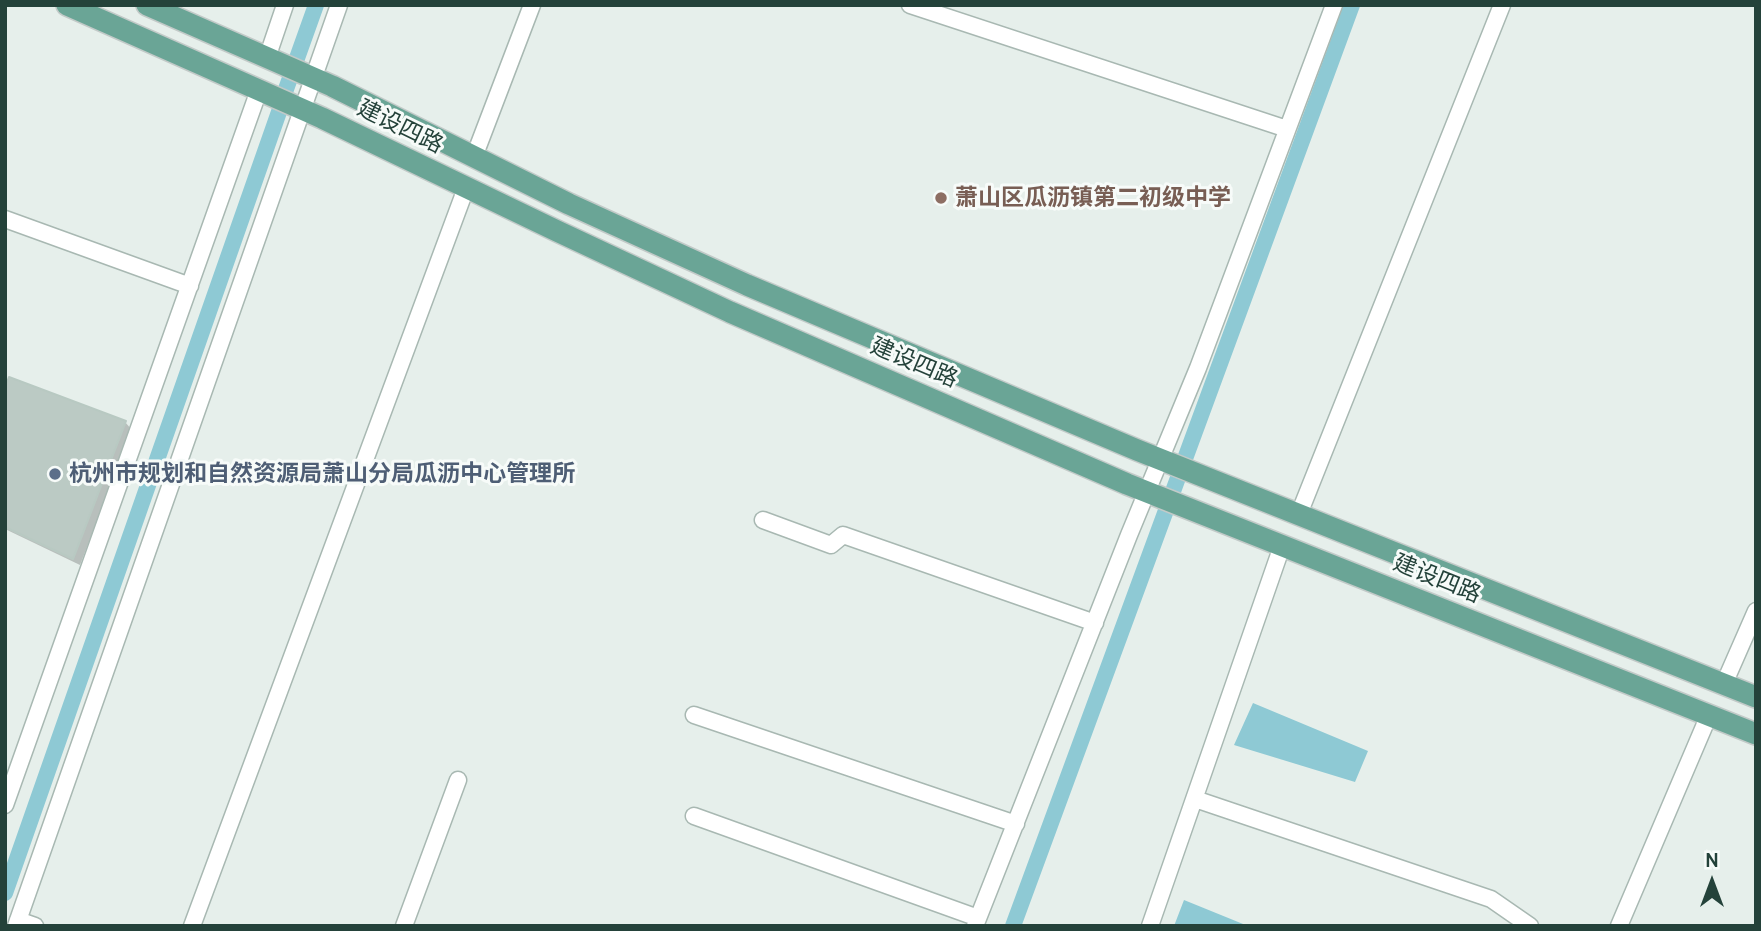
<!DOCTYPE html>
<html>
<head>
<meta charset="utf-8">
<style>
  body { margin:0 }
  #map { position:relative; width:1761px; height:931px; overflow:hidden; background:#e6efeb; font-family:Cabin,sans-serif }
  canvas { display:block }
  .frame { position:absolute; inset:0; border:7px solid #24423a; pointer-events:none }
  .north { position:absolute; left:1677px; top:847px; width:70px; height:70px; -webkit-text-stroke:5px #f7fbf9; paint-order:stroke; rotate:0deg; font-size:19px; font-weight:700; line-height:28px; text-align:center; color:#24423a }
  .north::after { content:''; display:block; margin:auto; width:24px; height:32px; background:#24423a; clip-path:polygon(50% 0,100% 100%,50% 72%,0 100%) }
</style>
</head>
<body>
<div id="map">
<canvas width="1761" height="931"></canvas>
<div class="frame"></div>
<div class="north">N</div>
</div>
<script>
const ctx = document.querySelector('canvas').getContext('2d');
ctx.lineJoin = 'round';
function paint(path, color) { ctx.fillStyle = color; ctx.fill(path, 'evenodd'); }
const shape = rows => new Path2D(rows.map(r => 'M' + r).join(''));
function trace(path, color, width, dash) { ctx.strokeStyle = color; ctx.lineWidth = width; ctx.lineCap = dash ? 'butt' : 'round'; ctx.setLineDash(dash || []); ctx.stroke(path); }
function label(font, color, halo, rows, align = 'center') {
  ctx.font = font + ' Cabin,"Noto Sans SC",sans-serif'; ctx.lineWidth = 6; ctx.setLineDash([]); ctx.textBaseline = 'middle'; ctx.strokeStyle = halo; ctx.fillStyle = color; for (const [text, x, y, turn = 0] of rows) {
    ctx.save(); ctx.translate(x, y); ctx.rotate((+turn || 0) * Math.PI / 180); ctx.textAlign = isNaN(turn) ? turn : align; if (halo) ctx.strokeText(text, 0, 0); ctx.fillText(text, 0, 0); ctx.restore();
  }
}
const water = shape([
  [1253,703,1368,751,1355,782,1234,745],
  [1184,900,1248,926,1174,926]
]);
const shadow = shape([
  [5,392,125,422,132,430,80,565,5,529]
]);
const canal = shape([
  [296,61,316,5],
  [285,92,290,78],
  [5,893,280,109],
  [1013,926,1352,5]
]);
const building = shape([
  [9,377,126,421,73,559,5,527,5,387,9,377]
]);
const minor = shape([
  [910,5,1287,129],
  [267,58,285,5],
  [474,157,532,5],
  [5,219,190,286],
  [1299,514,1502,5],
  [763,520,831,545,843,535,1095,623],
  [1724,684,1756,611],
  [694,715,1016,824],
  [1195,799,1491,899,1530,926],
  [5,805,259,90],
  [694,816,978,918],
  [18,920,35,926],
  [16,926,339,5],
  [192,926,466,188],
  [404,926,458,780],
  [975,926,1129,535,1198,368,1334,5],
  [1150,926,1282,546],
  [1619,926,1709,715]
]);
const major = shape([
  [67,5,322,118,557,231,730,312,1127,484,1756,734],
  [147,5,332,86,569,204,747,285,1137,450,1756,697]
]);
const markers = [
  [941,198,7,"#8d6e63"],
  [55,474,7,"#5c6f8a"]
];
const streetNames = [
  ["建设四路",400,127,26],
  ["建设四路",914,363,23],
  ["建设四路",1437,579,22]
];
const educationNames = [
  ["萧山区瓜沥镇第二初级中学",955,198]
];
const serviceNames = [
  ["杭州市规划和自然资源局萧山分局瓜沥中心管理所",69,474]
];
paint(water, '#8ec9d4');
paint(shadow, '#0003');
trace(canal, '#8ec9d4', 16);
paint(building, '#bbcac4');
trace(building, '#b8c9c2', 2);
trace(minor, '#a8b8b2', 19);
trace(major, '#c2cac8', 24);
trace(minor, '#fff', 16);
trace(major, '#6aa596', 21);
for (const [x, y, r, color] of markers) { const dot = new Path2D(); dot.arc(x, y, r, 0, 2 * Math.PI); ctx.fillStyle = color; ctx.fill(dot); trace(dot, '#f7fbf9', 2.5); }
label('23px', '#24423a', '#f7fbf9', streetNames);
label('bold 23px', '#785e54', '#f7fbf9', educationNames, 'left');
label('bold 23px', '#4e5e75', '#f7fbf9', serviceNames, 'left');
</script>
</body>
</html>
